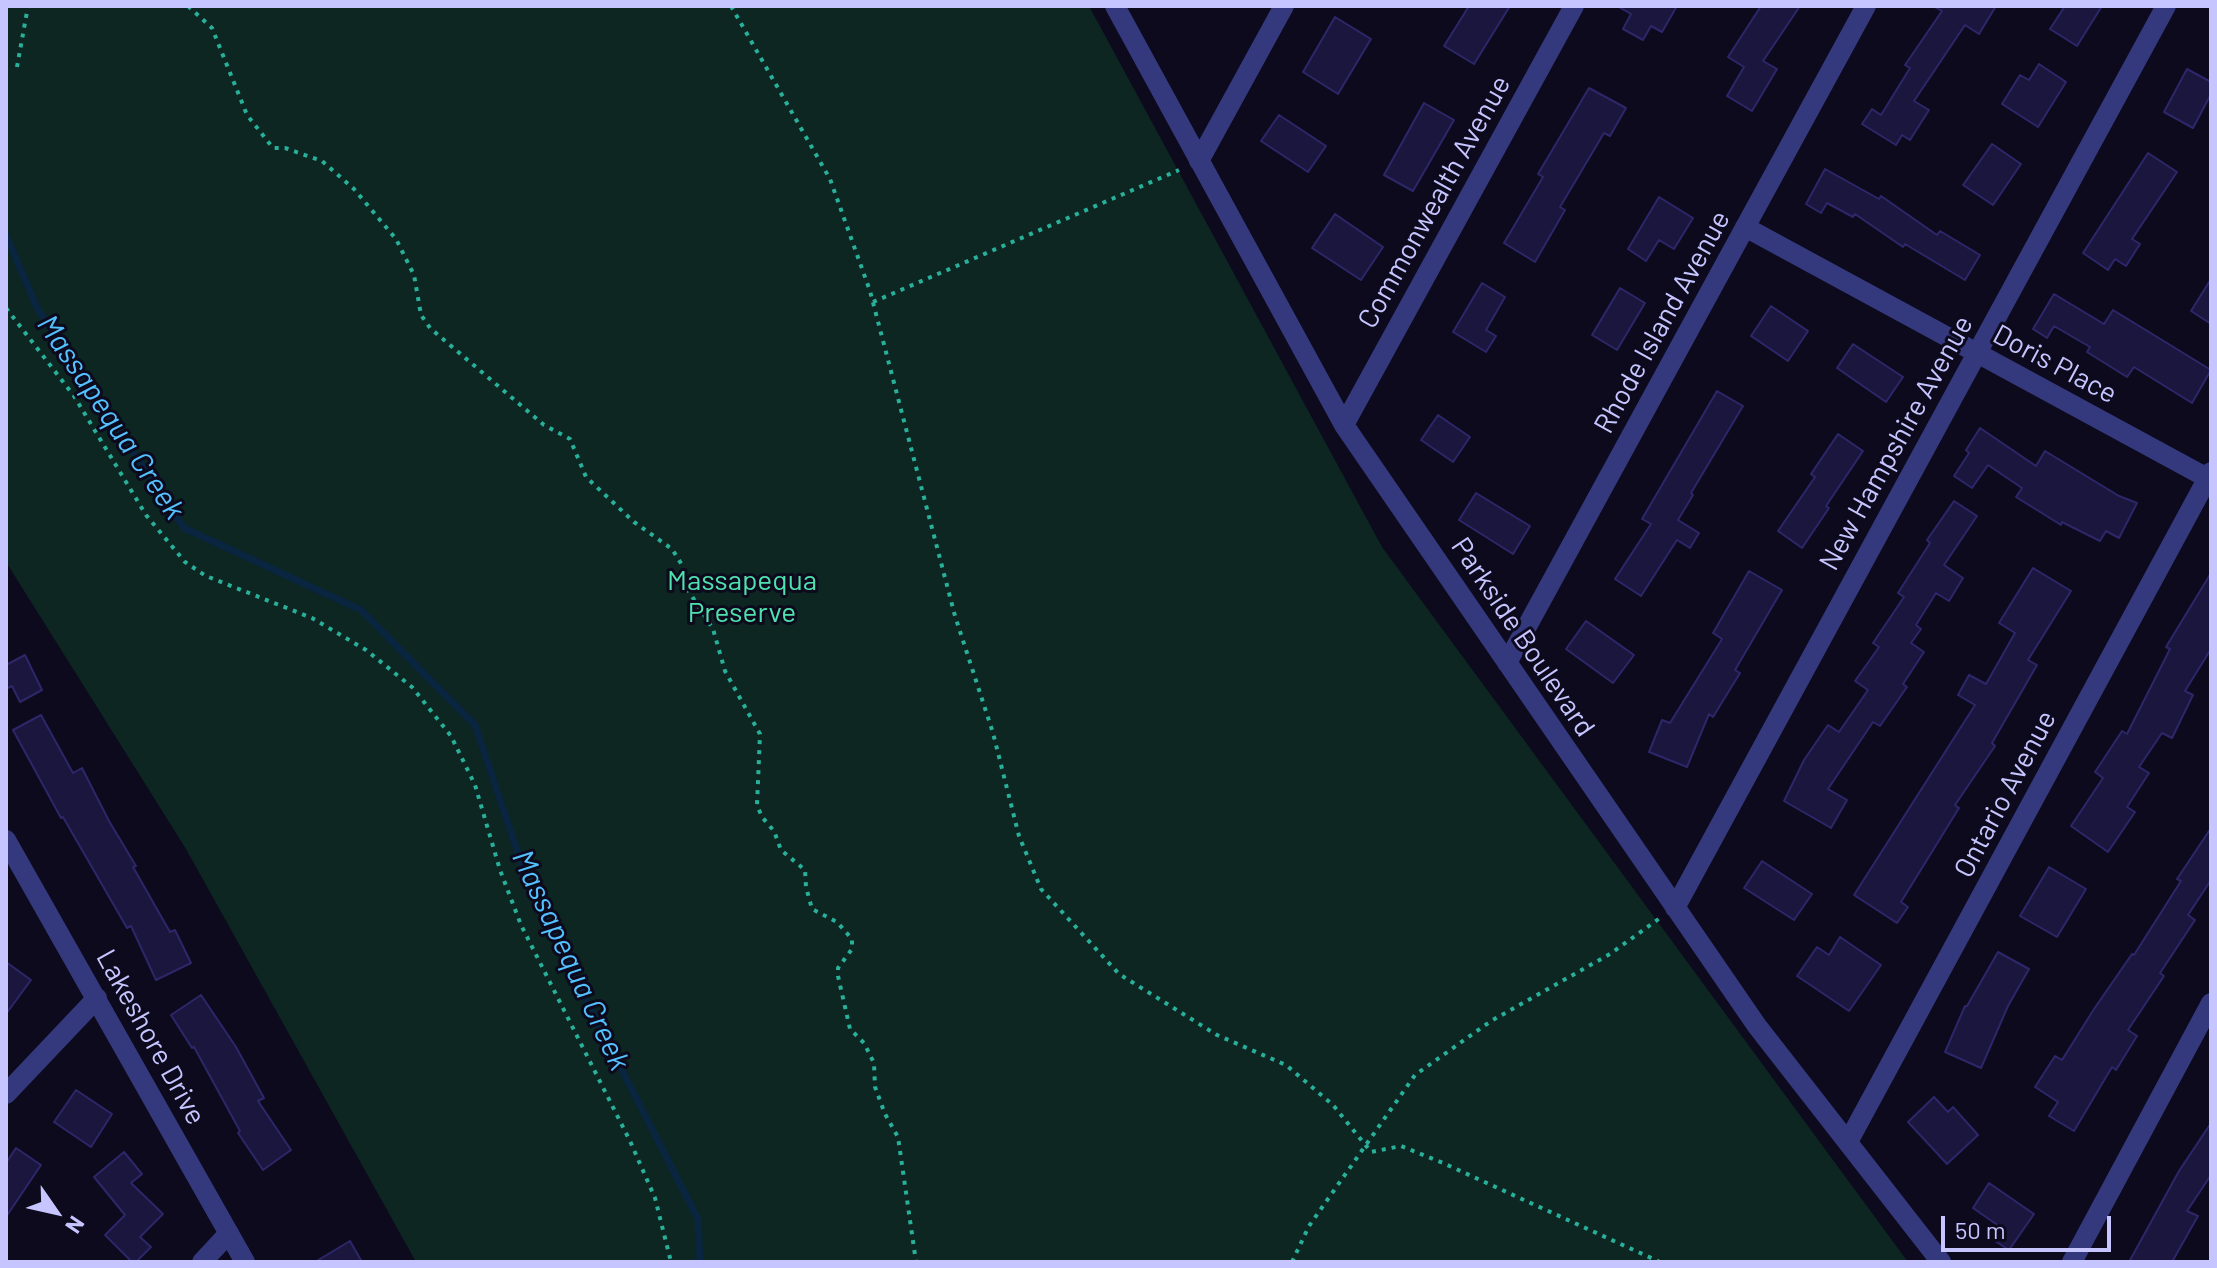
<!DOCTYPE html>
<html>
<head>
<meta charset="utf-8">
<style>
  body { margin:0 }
  #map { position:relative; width:2217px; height:1268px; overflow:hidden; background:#0c0a1c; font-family:Barlow,sans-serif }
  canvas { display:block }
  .frame { position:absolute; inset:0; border:8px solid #c6c5ff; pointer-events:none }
  .north { position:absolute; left:16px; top:1172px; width:80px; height:80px; -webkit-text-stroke:6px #0c0a1c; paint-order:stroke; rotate:124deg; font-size:22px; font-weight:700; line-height:32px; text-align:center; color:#c6c5ff }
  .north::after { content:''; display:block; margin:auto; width:28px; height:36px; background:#c6c5ff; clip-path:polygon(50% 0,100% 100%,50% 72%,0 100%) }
  .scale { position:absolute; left:1941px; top:1216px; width:170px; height:36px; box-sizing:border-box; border:4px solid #c6c5ff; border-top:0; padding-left:10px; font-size:24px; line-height:28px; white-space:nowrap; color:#c6c5ff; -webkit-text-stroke:6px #0c0a1c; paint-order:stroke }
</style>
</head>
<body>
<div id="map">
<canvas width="2217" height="1268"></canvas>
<div class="frame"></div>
<div class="north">N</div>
<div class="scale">50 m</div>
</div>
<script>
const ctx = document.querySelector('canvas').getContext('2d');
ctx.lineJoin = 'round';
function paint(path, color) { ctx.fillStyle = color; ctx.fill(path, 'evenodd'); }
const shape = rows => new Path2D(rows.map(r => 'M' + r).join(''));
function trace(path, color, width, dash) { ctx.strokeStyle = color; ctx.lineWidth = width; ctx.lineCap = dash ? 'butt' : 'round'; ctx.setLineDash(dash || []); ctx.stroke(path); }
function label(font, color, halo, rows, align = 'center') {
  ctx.font = font + ' Barlow,sans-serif'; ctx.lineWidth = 6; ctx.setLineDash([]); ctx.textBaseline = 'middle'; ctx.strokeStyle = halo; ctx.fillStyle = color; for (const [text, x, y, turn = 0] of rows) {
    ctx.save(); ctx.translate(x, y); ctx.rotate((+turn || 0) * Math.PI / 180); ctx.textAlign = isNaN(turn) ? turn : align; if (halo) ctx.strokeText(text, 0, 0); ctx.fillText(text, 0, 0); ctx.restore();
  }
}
const green = shape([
  [6,6,1089,6,1382,547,1908,1262,416,1262,186,849,6,562]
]);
const stream = shape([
  [6,235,37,308,184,528,361,610,475,725,531,892,698,1219,700,1262]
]);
const building = shape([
  [1469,6,1510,6,1474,64,1444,46,1469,6],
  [1617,6,1677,6,1662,32,1651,26,1643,40,1623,29,1631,14,1617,6],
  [1761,6,1800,6,1763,61,1777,69,1752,111,1727,96,1744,67,1728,57,1761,6],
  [1933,6,1996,6,1979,34,1965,25,1914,101,1929,110,1910,140,1902,135,1896,145,1862,124,1872,109,1881,115,1910,68,1905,65,1942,11,1933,6],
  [2065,6,2102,6,2077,46,2050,29,2065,6],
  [1335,17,1371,39,1338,94,1303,72,1335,17],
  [2039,64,2066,82,2038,127,2002,104,2020,75,2029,80,2039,64],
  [2187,69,2211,82,2211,94,2193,128,2164,112,2187,69],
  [1589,88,1626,108,1610,136,1604,133,1560,207,1565,210,1535,262,1504,243,1543,177,1538,174,1589,88],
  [1424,103,1454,120,1413,191,1384,175,1424,103],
  [1279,115,1326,146,1308,172,1261,141,1279,115],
  [1992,144,2021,164,1993,205,1963,185,1992,144],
  [2148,153,2177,172,2132,239,2140,244,2126,266,2115,259,2108,270,2083,253,2148,153],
  [1825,169,1879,199,1881,196,1937,235,1940,231,1980,255,1965,280,1905,244,1903,247,1855,214,1853,217,1827,203,1821,213,1806,204,1825,169],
  [1659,197,1693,218,1674,249,1659,240,1646,261,1628,249,1659,197],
  [1335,214,1383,247,1361,280,1312,248,1335,214],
  [2211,279,2211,324,2191,311,2211,279],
  [1482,283,1505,297,1486,330,1496,336,1486,352,1453,332,1482,283],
  [1620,288,1645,303,1617,350,1592,335,1620,288],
  [2054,294,2104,324,2113,310,2211,370,2192,403,2134,367,2127,377,2087,352,2090,347,2054,326,2047,338,2033,329,2054,294],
  [1771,306,1808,331,1788,361,1751,336,1771,306],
  [1853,344,1903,377,1886,402,1837,368,1853,344],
  [1717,391,1743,406,1691,493,1693,495,1678,520,1699,533,1690,548,1677,540,1641,596,1615,579,1651,524,1642,519,1717,391],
  [1438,415,1470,437,1453,462,1421,440,1438,415],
  [1980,428,2036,466,2045,451,2119,496,2137,503,2119,538,2106,531,2100,541,2062,522,2061,525,2016,497,2022,488,1988,465,1972,488,1954,476,1969,453,1966,450,1980,428],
  [1838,434,1863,451,1826,506,1829,508,1802,548,1778,531,1815,477,1811,474,1838,434],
  [1476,493,1530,526,1513,554,1459,520,1476,493],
  [1954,501,1977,516,1944,565,1963,578,1949,601,1936,593,1916,625,1921,629,1911,643,1924,652,1903,684,1907,687,1880,726,1873,722,1828,789,1847,800,1831,828,1784,801,1804,760,1828,725,1839,732,1868,690,1855,681,1879,647,1873,643,1904,597,1898,593,1930,543,1927,540,1954,501],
  [2033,568,2071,591,2028,660,2037,665,1992,743,1995,746,1955,805,1959,808,1901,902,1908,907,1897,923,1854,895,1975,705,1958,695,1969,675,1986,684,2015,633,1999,623,2033,568],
  [1749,571,1782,590,1735,670,1740,673,1713,717,1709,714,1687,767,1649,752,1662,720,1670,723,1722,639,1713,633,1749,571],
  [2211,573,2211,649,2185,691,2193,695,2172,738,2162,733,2139,767,2149,773,2127,807,2135,812,2108,852,2071,826,2103,778,2095,772,2122,731,2127,734,2170,649,2166,647,2211,573],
  [1586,621,1634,655,1613,683,1566,649,1586,621],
  [25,655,42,690,20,702,12,686,6,689,6,665,25,655],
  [41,715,73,773,82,768,109,821,136,866,133,867,170,932,175,930,191,963,156,980,131,926,127,928,63,817,61,818,13,730,41,715],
  [2211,828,2211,880,2188,915,2195,920,2160,973,2164,976,2128,1030,2137,1036,2116,1070,2112,1067,2074,1131,2049,1116,2058,1102,2035,1087,2055,1056,2062,1060,2094,1009,2132,954,2134,955,2181,881,2177,879,2211,828],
  [1762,861,1812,894,1794,920,1744,888,1762,861],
  [2049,867,2086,889,2057,937,2020,916,2049,867],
  [1840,937,1881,965,1849,1011,1797,976,1817,947,1829,955,1840,937],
  [1998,952,2029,969,2008,1006,1981,1068,1945,1052,1965,1006,1967,1006,1998,952],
  [6,962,31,980,6,1014,6,962],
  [201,995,236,1047,264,1098,258,1101,291,1150,263,1170,238,1133,240,1131,194,1047,192,1048,171,1015,201,995],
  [76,1090,112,1114,91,1147,54,1122,76,1090],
  [1934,1097,1948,1112,1953,1107,1978,1135,1947,1164,1908,1122,1934,1097],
  [2211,1123,2211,1175,2187,1211,2198,1216,2172,1262,2129,1262,2179,1171,2211,1123],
  [16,1148,41,1165,6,1217,6,1163,16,1148],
  [124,1152,142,1174,131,1183,163,1214,140,1237,151,1247,136,1262,132,1262,105,1235,125,1215,94,1177,124,1152],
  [1989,1183,2034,1214,2009,1250,1995,1241,2003,1229,1973,1208,1989,1183],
  [350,1241,362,1262,315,1262,350,1241]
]);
const path = shape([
  [188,6,212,28,247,115,273,148,285,148,322,161,354,189,396,239,414,275,421,315,430,328,544,425,570,439,586,477,634,522,672,549,682,565,686,587,713,629,725,671,760,734,757,805,762,817,774,831,781,850,805,870,806,887,812,909,837,922,852,939,852,949,838,968,838,976,850,1029,864,1043,874,1063,875,1087,885,1114,898,1137,916,1262],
  [731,6,830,179,870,291,955,616,993,733,1019,836,1041,889,1119,974,1217,1035,1286,1065,1333,1105,1371,1152,1401,1146,1443,1163,1660,1262],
  [17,67,28,6],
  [873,302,1179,170],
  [6,308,74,396,146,515,185,562,206,576,312,618,366,650,412,687,451,736,475,785,500,870,521,925,630,1141,655,1198,671,1262],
  [1292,1262,1309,1226,1415,1075,1491,1021,1610,954,1660,918]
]);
const minor = shape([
  [1115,6,1344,425,1757,1026,1941,1262],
  [1199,161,1284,6],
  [1745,227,2211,480],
  [1344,425,1574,6],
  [1507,663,1866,6],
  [6,840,245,1262],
  [1675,908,2166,6],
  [6,1094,97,998],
  [1848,1142,2211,472],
  [202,1262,229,1233],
  [2072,1262,2211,1003]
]);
const streetNames = [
  ["Commonwealth Avenue",1434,202,-61],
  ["Rhode Island Avenue",1662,322,-61],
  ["Doris Place",2055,364,28],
  ["New Hampshire Avenue",1896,443,-61],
  ["Parkside Boulevard",1523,637,56],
  ["Ontario Avenue",2005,794,-62],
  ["Lakeshore Drive",151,1037,61]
];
const parkNames = [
  ["Massapequa",742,581],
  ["Preserve",742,613]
];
const waterNames = [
  ["Massapequa Creek",111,417,56],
  ["Massapequa Creek",571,960,65]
];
paint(green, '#0d2622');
trace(stream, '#0a2540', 7);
paint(building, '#1a163d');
trace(building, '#2d276a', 2);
trace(path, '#28b09a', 4, [4, 6]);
trace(minor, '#34387d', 20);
label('28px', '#c6c5ff', '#0c0a1c', streetNames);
label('28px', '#4fe1ae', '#0c0a1c', parkNames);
label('italic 30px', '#53c1ff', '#0c0a1c', waterNames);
</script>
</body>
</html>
